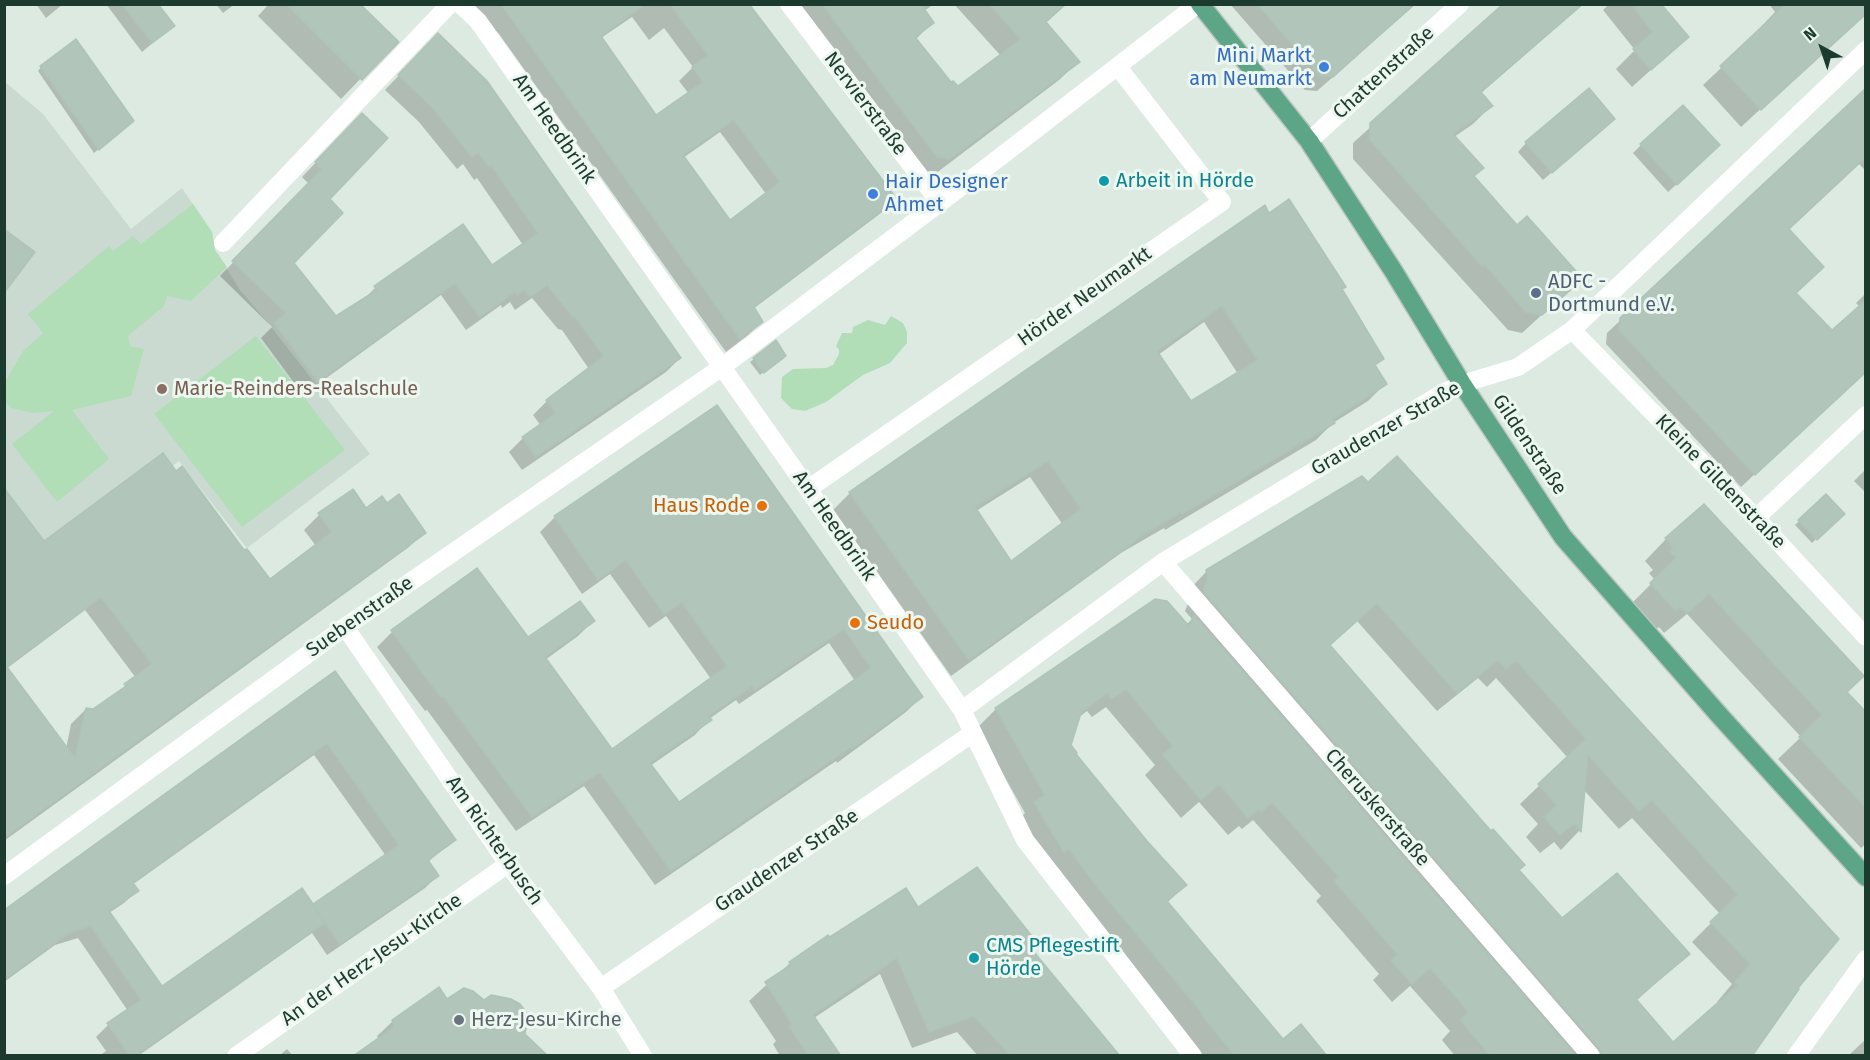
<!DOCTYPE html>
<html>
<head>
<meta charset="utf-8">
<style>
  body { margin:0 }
  #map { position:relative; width:1870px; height:1060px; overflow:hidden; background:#dceae2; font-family:"Fira Sans",sans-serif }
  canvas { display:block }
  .frame { position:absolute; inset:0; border:6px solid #1d3a2e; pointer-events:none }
  .north { position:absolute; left:1792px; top:18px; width:60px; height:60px; -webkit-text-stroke:4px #ecf7f0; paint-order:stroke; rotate:320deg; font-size:16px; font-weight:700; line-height:24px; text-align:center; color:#1d3a2e }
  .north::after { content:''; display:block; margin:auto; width:21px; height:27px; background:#1d3a2e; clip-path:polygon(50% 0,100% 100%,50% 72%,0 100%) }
</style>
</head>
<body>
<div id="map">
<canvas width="1870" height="1060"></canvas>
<div class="frame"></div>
<div class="north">N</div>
</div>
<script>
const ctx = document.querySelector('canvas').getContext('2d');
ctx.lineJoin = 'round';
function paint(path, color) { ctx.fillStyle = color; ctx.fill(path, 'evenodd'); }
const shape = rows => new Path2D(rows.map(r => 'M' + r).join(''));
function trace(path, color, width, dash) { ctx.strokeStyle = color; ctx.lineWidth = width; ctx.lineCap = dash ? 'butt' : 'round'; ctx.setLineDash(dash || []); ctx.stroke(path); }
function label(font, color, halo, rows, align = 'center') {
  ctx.font = font + ' "Fira Sans",sans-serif'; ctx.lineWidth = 6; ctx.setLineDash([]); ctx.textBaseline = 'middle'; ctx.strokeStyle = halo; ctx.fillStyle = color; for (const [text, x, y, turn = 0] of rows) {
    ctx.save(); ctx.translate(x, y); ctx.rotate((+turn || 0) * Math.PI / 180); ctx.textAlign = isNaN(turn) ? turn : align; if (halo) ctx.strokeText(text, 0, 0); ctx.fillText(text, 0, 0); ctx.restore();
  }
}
const built = shape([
  [5,82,43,114,131,229,182,188,212,232,215,250,240,290,269,324,370,454,247,548,179,461,5,595]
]);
const green = shape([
  [193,204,212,232,215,250,227,267,191,301,167,296,164,306,128,336,130,346,144,349,131,396,72,410,109,459,57,502,12,444,54,411,31,413,11,408,5,402,5,382,23,351,43,333,28,314,109,246,113,251,133,236,141,244],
  [891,316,903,323,907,332,907,343,890,363,863,375,826,402,805,411,792,409,781,398,782,377,793,369,826,368,833,365,839,354,839,350,836,346,842,333,852,333,853,327,868,320,885,325],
  [256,336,345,450,242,527,154,414]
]);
const shadow = shape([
  [36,4,63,4,46,18],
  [106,4,157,4,173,26,142,52],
  [216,4,235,4,223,13],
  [269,4,360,4,396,42,341,99,258,16],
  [469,4,747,4,895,199,881,213,753,309,761,322,748,335,726,352,499,34],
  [632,17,649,40,664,28,693,67,679,81,689,94,656,117,601,38],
  [720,132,766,194,729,222,683,158],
  [790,4,934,4,924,11,932,23,915,40,950,84,957,89,1001,56,954,4,1055,4,1059,9,1045,23,1078,62,1059,80,931,177],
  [1230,4,1416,4,1317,91,1305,90],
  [1506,4,1583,4,1480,94,1491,106,1473,124,1454,137,1473,177,1517,227,1581,279,1522,333,1508,330,1353,159,1353,143],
  [1609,4,1659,4,1687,37,1632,87,1616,69,1635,50,1603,10],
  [1769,4,1866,4,1866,12,1741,127,1703,85,1757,34,1756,32,1775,12],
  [424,49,680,358,666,372,522,470,509,452,523,438,541,426,533,415,547,401,589,369,562,330,558,329,532,298,515,310,510,302,502,308,501,305,466,330,441,295,303,395,261,338,272,327,220,276,309,184,302,177,348,129,327,199,293,263,336,318,361,302,375,288,492,267,523,245,477,178,474,180,463,164,457,169,419,122,385,90],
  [41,67,128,125,94,153,38,71],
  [1866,90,1866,171,1858,163,1787,229,1794,293,1832,332,1860,307,1856,303,1866,293,1866,370,1741,487,1606,344,1607,333],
  [1605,127,1543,180,1518,152,1526,143],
  [1641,145,1710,154,1668,192,1633,153],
  [1269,215,1340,290,1382,358,1374,366,1385,384,1368,401,1333,423,1316,440,1165,530,1164,528,1121,553,951,676,833,510,850,493],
  [1204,322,1238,374,1191,403,1158,355],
  [1030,477,1063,525,1011,563,976,511],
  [754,359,780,360,760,375,750,362],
  [717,407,921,697,906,712,837,763,836,761,655,885,584,786,516,831,427,710,425,711,377,647,392,632,477,570,527,639,593,621,578,636,545,660,612,751,711,679,666,616,649,628,610,574,582,594,540,532,555,517],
  [829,643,855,681,679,804,650,766,695,735,709,719,736,700,739,704],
  [1866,469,1866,493,1854,481],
  [176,473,269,581,316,546,304,530,319,515,365,510,386,505,424,532,409,547,4,841,4,490,44,543],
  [85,610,136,678,94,711,86,709,71,724,66,749,6,669],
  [1362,478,1837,939,1796,988,1750,1056,1455,1056,1442,1040,1450,1031,1410,986,1392,1002,1373,980,1379,974,1316,901,1321,896,1253,820,1242,829,1239,826,1228,835,1199,802,1181,818,1145,775,1155,765,1106,707,1092,717,1087,711,1078,718,1070,746,1146,842,1185,885,1166,904,1283,1041,1325,1056,1200,1056,1016,822,1025,813,977,728,996,709,1186,625,1192,619,1185,611,1190,599,1188,591,1207,571],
  [1357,621,1437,711,1478,678,1487,687,1496,678,1568,758,1520,804,1538,824,1526,837,1540,853,1554,842,1561,850,1579,831,1583,789,1619,829,1632,818,1720,914,1692,942,1732,984,1717,1002,1719,1004,1673,1044,1636,1001,1688,954,1561,920,1517,870,1329,646],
  [1826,496,1842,514,1812,543,1795,525],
  [1666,539,1845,693,1866,714,1866,844,1861,848,1778,759,1801,737,1687,614,1664,633,1659,627,1653,631,1630,605,1655,580,1649,573,1653,570,1645,561],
  [335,673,454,840,428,862,437,876,425,888,327,955,312,933,138,1056,99,1056,106,1051,96,1037,108,1025,128,1011,78,938,55,945,4,982,4,912],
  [314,755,386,856,312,906,161,988,109,913,124,903,137,891,132,885],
  [918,909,1027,946,1118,1056,978,1056,957,1032,912,1048,880,974,814,1018,839,1056,780,1056,773,1044,776,1041,749,1001,790,963,830,939],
  [447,1001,523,1034,379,1040,377,1036,393,1021],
  [1866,1039,1866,1056,1848,1056],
  [287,1049,293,1056,279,1056]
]);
const building = shape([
  [122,4,158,4,175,26,152,43,122,4],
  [286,4,360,4,399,42,362,80,286,4],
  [501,4,646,4,601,36,656,115,703,82,692,67,708,55,670,4,749,4,897,199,754,307,763,322,740,339,501,4],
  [734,120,780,182,730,220,683,155,734,120],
  [822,4,921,4,934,23,915,37,951,82,953,81,958,86,1021,39,989,4,1066,4,1046,22,1080,62,950,159,937,157,822,4],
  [1257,4,1414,4,1333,77,1320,76,1257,4],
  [1503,4,1583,4,1481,92,1493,106,1453,134,1484,168,1474,176,1517,225,1527,216,1583,279,1542,315,1526,312,1484,264,1482,266,1370,140,1370,123,1503,4],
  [1631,4,1661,4,1689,37,1651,70,1633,49,1653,32,1631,4],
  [1786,4,1866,4,1866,14,1761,110,1720,66,1786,4],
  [438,33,487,81,681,358,536,457,522,437,556,413,546,400,604,356,575,317,572,316,547,285,530,297,524,290,517,295,515,292,480,317,455,283,318,382,274,323,286,313,232,261,322,169,315,162,362,113,388,138,330,199,343,213,294,263,336,316,377,290,374,286,463,224,492,265,538,233,491,165,489,167,478,152,472,157,433,108,398,75,438,33],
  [76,39,134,121,99,150,40,66,76,39],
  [1589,88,1615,119,1552,173,1525,142,1589,88],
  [1866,88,1866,157,1789,229,1824,267,1796,293,1832,330,1866,300,1866,372,1755,475,1619,330,1620,318,1866,88],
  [1683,105,1720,145,1677,185,1640,144,1683,105],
  [1289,199,1346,287,1342,289,1384,359,1375,365,1387,384,1333,419,1335,423,1182,514,1181,512,1135,540,1136,541,969,660,849,492,1265,205,1269,213,1289,199],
  [1222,306,1258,360,1191,401,1157,351,1222,306],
  [1048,461,1081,509,1011,561,975,507,1048,461],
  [4,229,35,252,4,293,4,229],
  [776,340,786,356,764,373,753,358,776,340],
  [717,405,923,697,852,749,851,747,671,871,600,772,532,817,443,696,441,697,423,674,391,630,477,568,528,637,580,601,595,621,545,657,612,749,727,666,682,602,664,614,626,560,598,580,554,516,717,405],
  [844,629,871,668,679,802,650,763,712,720,709,716,752,686,755,690,844,629],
  [163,453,176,471,182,466,244,550,247,549,270,579,332,532,318,513,353,489,366,508,382,496,387,503,399,494,426,533,4,838,4,488,44,541,163,453],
  [101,597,152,664,124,684,126,686,93,709,86,708,75,758,7,667,101,597],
  [1397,456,1839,939,1798,988,1799,989,1752,1056,1602,1056,1600,1049,1203,591,1208,579,1206,570,1362,476,1368,482,1397,456],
  [1377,603,1457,693,1498,660,1506,669,1516,660,1586,739,1538,784,1557,805,1544,817,1560,835,1574,824,1581,832,1588,755,1639,811,1652,800,1738,895,1710,922,1750,964,1735,982,1738,985,1673,1042,1636,999,1690,954,1617,873,1562,918,1519,870,1525,865,1493,829,1491,831,1330,645,1377,603],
  [1826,494,1845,514,1817,540,1798,520,1826,494],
  [1704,504,1864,676,1847,692,1866,712,1866,808,1799,737,1822,715,1709,594,1687,613,1681,607,1676,611,1650,583,1676,558,1670,551,1673,547,1665,538,1704,504],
  [1155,599,1167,601,1189,626,1194,615,1576,1056,1491,1056,1460,1020,1469,1012,1430,968,1412,984,1391,960,1398,955,1334,881,1339,877,1272,802,1261,812,1259,809,1248,818,1219,784,1201,800,1163,755,1173,746,1126,689,1111,699,1107,693,1081,713,1071,745,1077,753,1076,754,1147,841,1187,885,1167,901,1283,1039,1301,1024,1327,1056,1235,1056,1201,1014,1202,1013,1094,883,1069,849,1064,852,1034,802,1045,795,995,708,1155,599],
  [335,671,456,840,428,860,439,876,340,944,313,905,325,923,135,1056,130,1056,107,1023,141,1000,91,926,69,933,4,980,4,910,335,671],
  [327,743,399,845,313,904,302,888,162,986,109,911,139,891,133,883,327,743],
  [977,867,1035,940,1029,946,1120,1056,1011,1056,974,1016,929,1032,897,958,813,1015,841,1056,809,1056,789,1026,792,1024,765,982,791,965,789,962,828,935,830,937,906,888,918,907,977,867],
  [439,987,447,999,464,988,473,991,484,1000,491,995,511,999,520,1004,526,1012,527,1022,525,1034,548,1056,353,1056,394,1027,392,1020,439,987]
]);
const minor = shape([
  [460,4,478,21,808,489,962,710,1025,840,1193,1056],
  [789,4,940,203],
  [1309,141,1460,4],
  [223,243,450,4],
  [1572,330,1756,518,1866,637],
  [808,489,1222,202,1118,67],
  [1756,518,1866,415],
  [1163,562,1591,1056],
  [345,627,508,864,601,988,643,1056],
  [962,710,1163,562,1441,394,1462,384,1518,367,1572,330,1866,50],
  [4,876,345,627,722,367,982,171,1198,4],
  [601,988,973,733],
  [236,1056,508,864],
  [1796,1056,1866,959]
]);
const major = shape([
  [1200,4,1309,141,1394,272,1462,384,1563,537,1720,716,1866,877]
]);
const markers = [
  [1324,67,6,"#3f7fe0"],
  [1104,181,6,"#0f9aa8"],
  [873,194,6,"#3f7fe0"],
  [1536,293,6,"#5c6f8a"],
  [162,389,6,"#8d6e63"],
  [762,506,6,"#e8710a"],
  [855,623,6,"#e8710a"],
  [974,958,6,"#0f9aa8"],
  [459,1020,6,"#6b7280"]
];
const shopNames = [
  ["Mini Markt",1312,56],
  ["am Neumarkt",1312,79],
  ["Hair Designer",885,182,"left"],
  ["Ahmet",885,205,"left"]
];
const streetNames = [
  ["Chattenstraße",1384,73,-42],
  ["Nervierstraße",865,104,53],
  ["Am Heedbrink",554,129,55],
  ["Hörder Neumarkt",1085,297,-35],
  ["Graudenzer Straße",1386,429,-30],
  ["Gildenstraße",1529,445,56],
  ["Kleine Gildenstraße",1720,482,46],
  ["Am Heedbrink",834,526,55],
  ["Suebenstraße",360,617,-35],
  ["Cheruskerstraße",1377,808,49],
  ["Am Richterbusch",494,841,55],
  ["Graudenzer Straße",787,861,-34],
  ["An der Herz-Jesu-Kirche",372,960,-35]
];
const cultureNames = [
  ["Arbeit in Hörde",1116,181],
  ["CMS Pflegestift",986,946],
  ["Hörde",986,969]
];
const serviceNames = [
  ["ADFC -",1548,282],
  ["Dortmund e.V.",1548,305]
];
const educationNames = [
  ["Marie-Reinders-Realschule",174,389]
];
const foodNames = [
  ["Haus Rode",750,506],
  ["Seudo",867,623,"left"]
];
const worshipNames = [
  ["Herz-Jesu-Kirche",471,1020]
];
paint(built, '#cadad0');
paint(green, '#b2deb7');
paint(shadow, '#0003');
paint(building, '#b1c5ba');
trace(building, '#aec4b8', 1.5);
trace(major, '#bbc4c0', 21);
trace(minor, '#fff', 18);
trace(major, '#5ca587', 18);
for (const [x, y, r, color] of markers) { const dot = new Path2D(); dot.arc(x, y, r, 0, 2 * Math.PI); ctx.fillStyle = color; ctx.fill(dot); trace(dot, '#ecf7f0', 2); }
label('20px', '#366cbe', '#ecf7f0', shopNames, 'right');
label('20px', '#1d3a2e', '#ecf7f0', streetNames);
label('20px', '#0d838f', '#ecf7f0', cultureNames, 'left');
label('20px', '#4e5e75', '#ecf7f0', serviceNames, 'left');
label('20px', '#785e54', '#ecf7f0', educationNames, 'left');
label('20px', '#c56008', '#ecf7f0', foodNames, 'right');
label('20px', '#5b616d', '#ecf7f0', worshipNames, 'left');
</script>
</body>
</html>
